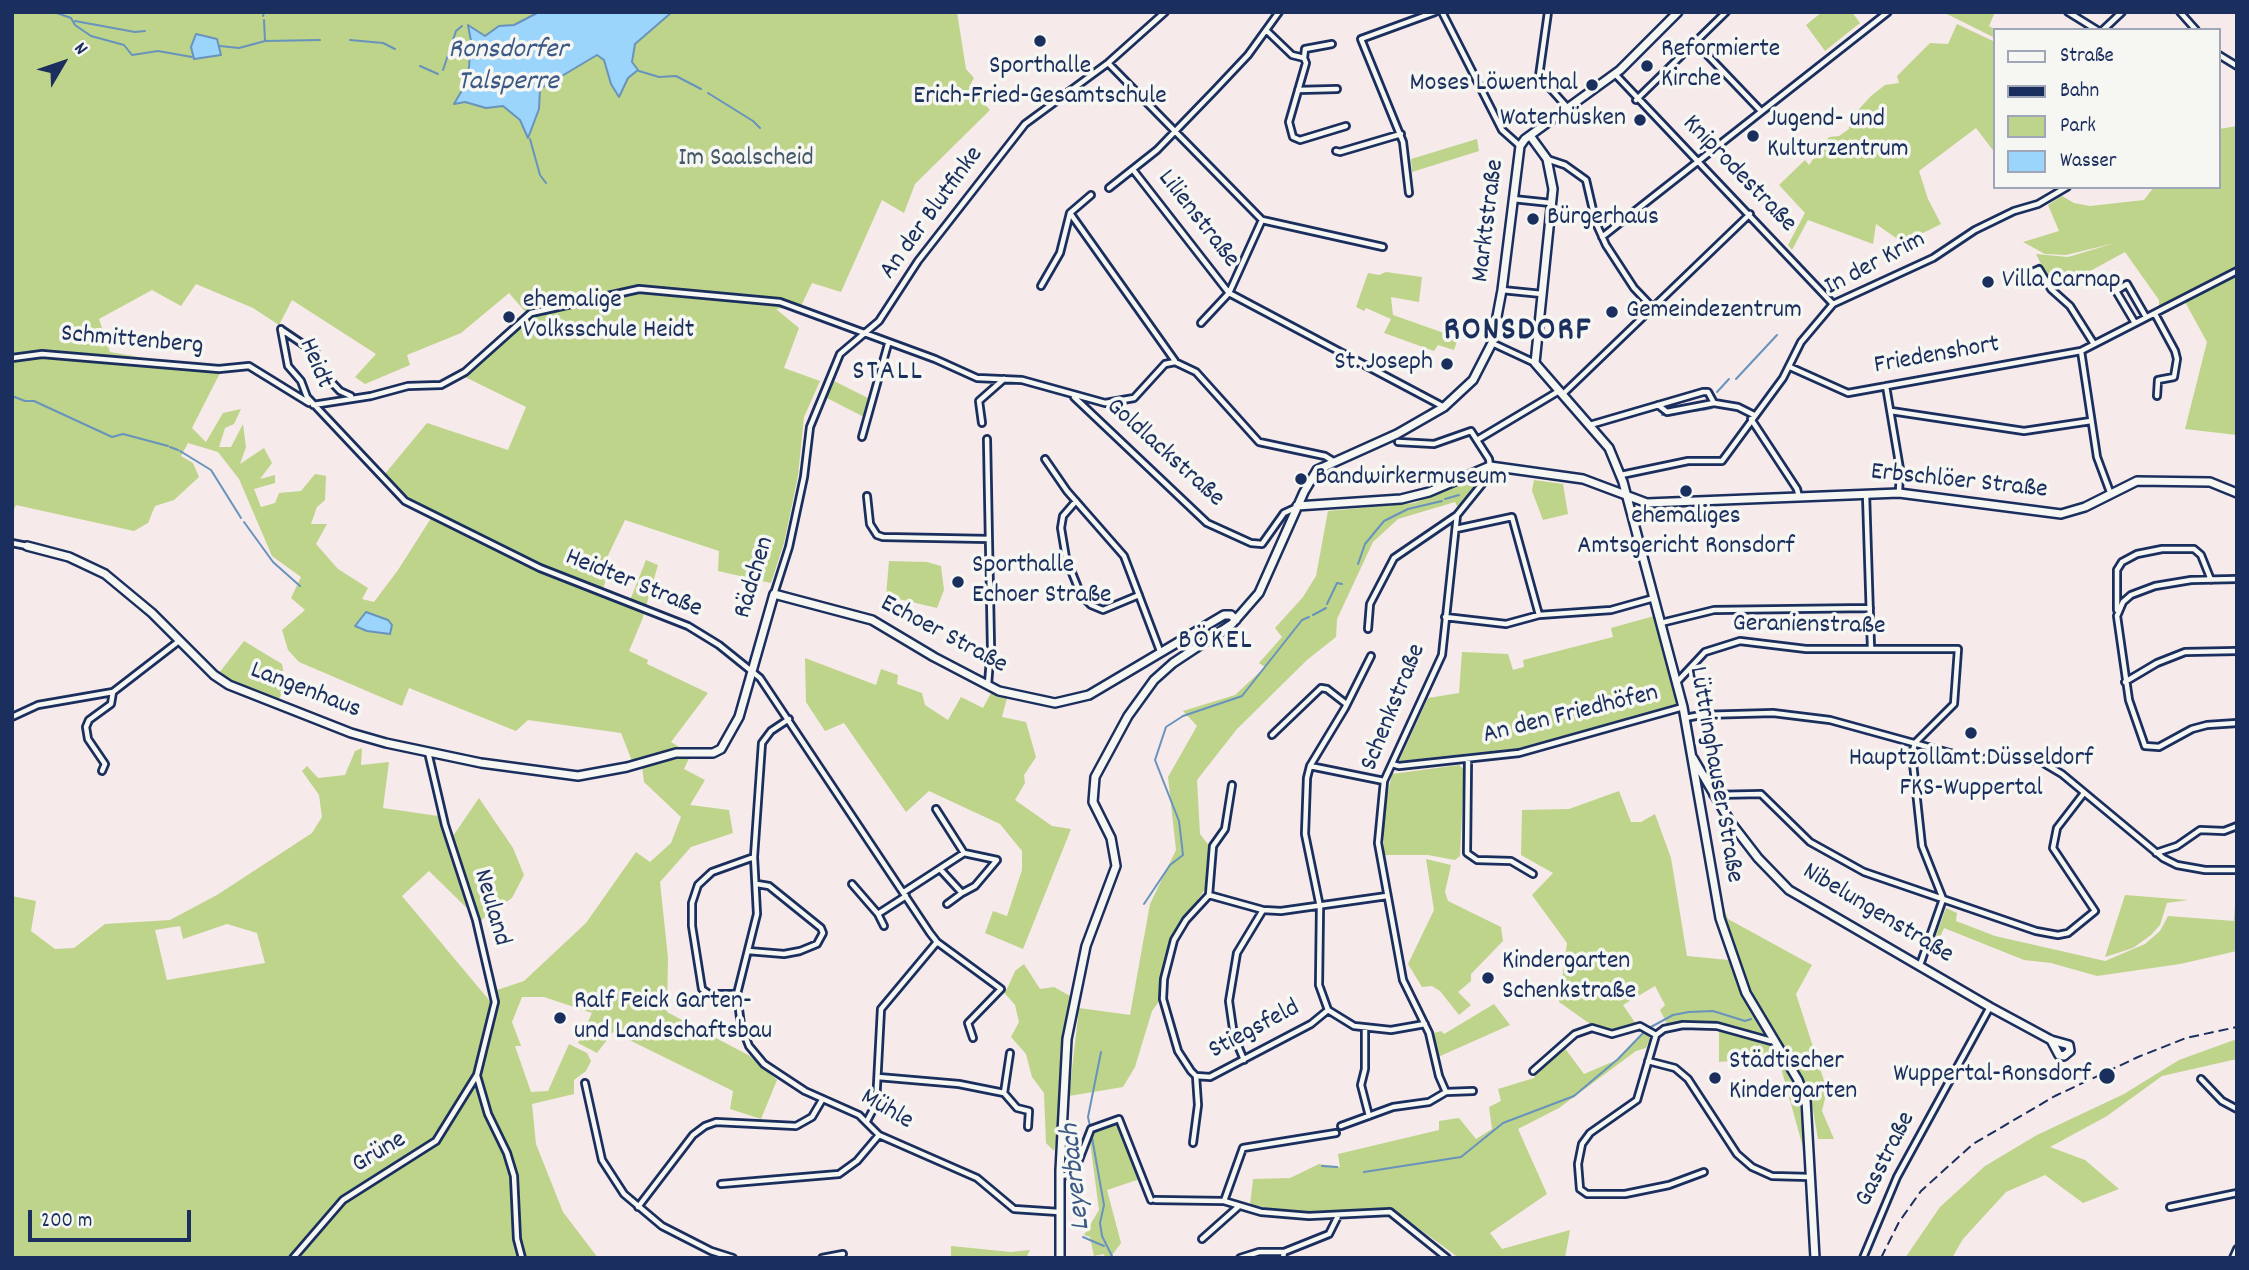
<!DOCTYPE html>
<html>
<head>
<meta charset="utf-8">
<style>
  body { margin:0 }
  #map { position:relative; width:2249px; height:1270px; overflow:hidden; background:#f6eaeb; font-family:Dekko,sans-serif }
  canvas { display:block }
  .frame { position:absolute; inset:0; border:14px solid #1b2f5e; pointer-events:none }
  .legend { position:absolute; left:1993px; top:28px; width:228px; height:161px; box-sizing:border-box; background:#f6f6f2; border:2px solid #9ea6b7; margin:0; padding:9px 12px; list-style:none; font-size:21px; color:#1b2f5e }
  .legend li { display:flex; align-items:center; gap:14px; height:35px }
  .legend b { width:35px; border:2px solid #9ea6b7 }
  .north { position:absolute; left:28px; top:28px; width:70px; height:70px; -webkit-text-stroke:5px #f6f6f2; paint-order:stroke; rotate:51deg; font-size:19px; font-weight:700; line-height:28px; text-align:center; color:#1b2f5e }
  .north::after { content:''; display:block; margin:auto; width:24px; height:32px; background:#1b2f5e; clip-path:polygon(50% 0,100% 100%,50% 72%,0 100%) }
  .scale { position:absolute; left:28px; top:1210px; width:163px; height:32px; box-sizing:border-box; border:4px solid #1b2f5e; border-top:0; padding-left:9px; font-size:21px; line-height:24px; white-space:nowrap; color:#1b2f5e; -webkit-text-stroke:5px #f6f6f2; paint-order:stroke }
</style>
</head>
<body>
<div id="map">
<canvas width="2249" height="1270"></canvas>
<div class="frame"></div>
<ul class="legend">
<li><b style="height:9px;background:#f6f6f2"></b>Straße</li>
<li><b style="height:9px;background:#1b2f5e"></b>Bahn</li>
<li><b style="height:19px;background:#bed48a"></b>Park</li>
<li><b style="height:19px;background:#9cd5fb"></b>Wasser</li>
</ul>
<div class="north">N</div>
<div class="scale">200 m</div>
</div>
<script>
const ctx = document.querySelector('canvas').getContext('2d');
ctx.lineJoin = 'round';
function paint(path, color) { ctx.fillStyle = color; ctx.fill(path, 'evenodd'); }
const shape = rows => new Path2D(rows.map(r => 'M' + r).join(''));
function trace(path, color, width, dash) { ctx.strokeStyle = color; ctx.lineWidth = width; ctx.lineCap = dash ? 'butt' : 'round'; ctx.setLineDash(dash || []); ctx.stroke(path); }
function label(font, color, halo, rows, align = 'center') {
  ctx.font = font + ' Dekko,sans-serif'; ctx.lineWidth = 7; ctx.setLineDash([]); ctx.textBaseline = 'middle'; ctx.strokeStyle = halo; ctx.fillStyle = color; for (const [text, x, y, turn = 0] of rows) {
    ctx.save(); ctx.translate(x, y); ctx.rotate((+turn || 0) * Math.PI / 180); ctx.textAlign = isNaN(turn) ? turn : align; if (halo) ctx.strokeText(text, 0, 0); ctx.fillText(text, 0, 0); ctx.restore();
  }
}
const green = shape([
  [12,12,957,12,966,69,974,78,969,87,990,110,915,184,904,213,882,200,841,292,812,283,801,306,776,309,799,328,784,368,820,381,804,417,798,476,784,543,771,583,718,571,719,551,625,520,601,570,607,576,602,592,629,603,646,560,658,565,642,620,629,651,648,660,647,664,708,693,671,742,691,754,684,769,705,780,690,805,729,810,733,833,691,847,660,882,668,958,667,1012,750,1056,777,1080,761,1119,730,1109,733,1091,613,1032,597,1053,578,1043,592,1013,544,997,522,997,512,1022,521,1046,515,1046,531,1092,548,1091,569,1044,587,1053,591,1061,586,1071,574,1080,574,1094,532,1104,536,1144,563,1212,598,1258,12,1258,12,896,36,901,31,931,55,949,74,948,105,924,170,920,217,895,312,833,322,817,319,795,302,771,307,766,318,778,345,775,355,751,362,748,361,765,389,762,383,808,438,816,445,834,453,836,479,798,513,848,524,875,512,898,480,921,429,871,402,896,494,1006,491,992,524,981,586,923,636,852,650,862,671,843,681,817,644,782,642,766,632,761,621,733,528,720,516,731,409,688,402,706,299,662,288,650,282,630,305,610,291,598,301,577,272,556,239,479,218,452,188,443,181,456,193,463,199,477,174,500,155,506,148,523,134,531,16,505,12,513],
  [196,284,253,308,279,325,292,300,376,354,355,377,365,384,410,365,407,355,461,333,509,293,529,316,463,376,526,407,508,450,427,423,384,475,403,494,435,512,398,570,374,602,362,599,368,588,338,569,316,544,327,524,311,524,317,507,325,500,326,476,315,474,301,491,279,493,275,503,261,507,254,489,275,483,275,475,260,479,272,463,264,448,240,464,246,447,243,424,231,447,219,447,225,428,234,424,241,409,223,413,206,442,192,428,221,371,110,352,99,319,152,290,181,306],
  [227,924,257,933,265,963,167,980,155,930,180,926,183,939],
  [1822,12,1852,12,1860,23,1825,51,1806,25],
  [1943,12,1995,12,1989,26,1996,30,1995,38],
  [1957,24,1995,42,1995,153,1976,128,1919,171,1928,199,1941,224,1921,234,1899,240,1876,224,1873,244,1808,220,1792,250,1788,245,1805,213,1779,185,1805,160,1809,165,1829,137,1839,136,1849,129,1849,120,1871,96,1885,85,1899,83,1897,76,1930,43,1948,44],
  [2237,126,2237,435,2185,429,2207,342,2185,302,2159,307,2159,300,2125,252,2059,288,2052,286,2036,254,2068,257,2115,243,2066,255,2045,254,2023,242,2059,231,2048,205,2062,196,2074,203,2090,206,2144,200,2154,187,2219,187,2219,129],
  [1477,139,1479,151,1412,172,1411,159],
  [1386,272,1422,277,1419,302,1391,297,1393,315,1458,338,1454,350,1438,345,1434,351,1384,333,1391,319,1366,308,1364,311,1356,307,1368,273,1379,275],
  [832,380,868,398,864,417,825,397],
  [1487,476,1458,508,1455,502,1398,519,1373,542,1337,619,1336,637,1307,660,1237,729,1197,780,1200,834,1210,847,1209,883,1171,940,1159,984,1160,1000,1152,1011,1135,1067,1123,1087,1069,1096,1079,1008,1130,1015,1150,904,1176,850,1168,777,1197,726,1183,711,1235,695,1265,667,1259,663,1282,637,1275,628,1303,597,1316,576,1328,511,1415,503,1472,478],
  [1534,480,1563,484,1568,514,1543,520,1532,491],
  [889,561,927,562,941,566,944,590,937,608,886,596],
  [1654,616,1677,705,1519,748,1399,761,1428,698,1459,693,1462,652,1508,654,1513,670,1524,667,1523,660,1613,637,1611,628],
  [244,641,282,664,286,685,279,699,242,686,219,673],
  [805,658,876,685,881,669,898,675,897,684,922,693,925,705,948,720,961,697,983,708,991,693,1007,698,1002,717,1026,722,1036,757,1024,775,1025,783,1015,800,1052,826,1071,829,1023,949,985,933,993,911,1007,916,1022,870,1022,851,1000,824,929,791,906,812,844,723,825,731,806,702],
  [1459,765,1464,769,1460,856,1455,860,1428,855,1384,855,1383,815,1392,774],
  [1619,791,1631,822,1641,822,1655,814,1671,858,1687,956,1728,960,1746,1001,1770,1039,1718,1025,1668,1026,1660,1010,1665,1005,1655,986,1623,1005,1636,1024,1612,1032,1593,1026,1559,1002,1567,943,1532,895,1553,873,1521,855,1522,810,1569,809],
  [1426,859,1451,865,1445,892,1448,901,1501,927,1503,941,1471,974,1471,981,1458,992,1471,1005,1459,1015,1440,991,1432,986,1422,987,1408,964,1434,910],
  [1718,892,1728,919,1812,965,1796,994,1827,1090,1822,1111,1834,1139,1818,1139,1809,1087,1752,997,1735,956],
  [2125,895,2188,900,2167,903,2160,925,2151,935,2133,948,2105,957],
  [2235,903,2237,951,2180,964,2097,976,2051,963,2024,960,1944,928,1933,953,1930,952,1946,908,1957,913,1956,921,1995,936,2105,961,2145,944,2160,931,2168,916,2234,921],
  [1024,964,1040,989,1054,987,1072,997,1062,1033,1060,1120,1054,1151,1046,1143,1044,1093,1032,1077,1026,1054,1011,1037,1019,1022,1015,1005,1001,989,1007,989,1015,971],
  [1494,1004,1510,1025,1438,1057,1434,1033,1441,1031,1444,1034],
  [1719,1029,1773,1045,1799,1095,1804,1151,1778,1057,1719,1062],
  [1645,1031,1650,1038,1646,1048,1636,1051,1559,1108,1518,1129,1547,1194,1490,1233,1502,1249,1570,1230,1565,1258,1459,1258,1391,1208,1301,1213,1250,1205,1253,1179,1290,1178,1319,1164,1340,1167,1338,1154,1439,1130,1439,1121,1459,1118,1476,1139,1492,1129,1489,1107,1501,1101,1498,1089,1534,1078,1537,1070,1564,1047,1584,1074,1619,1059],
  [2237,1039,2237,1059,2162,1076,2107,1116,2050,1147,2085,1160,2119,1189,2083,1203,2045,1175,2006,1192,1963,1239,1952,1258,1905,1258,1940,1207,1985,1166,2037,1135,2124,1094,2179,1060],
  [1119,1123,1140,1179,1107,1190,1121,1243,1110,1258,1105,1258,1104,1254,1094,1256,1090,1237,1084,1235,1099,1210,1089,1134,1093,1130],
  [951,1246,1011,1252,1030,1250,1026,1258,951,1258]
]);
const water = shape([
  [539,12,672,12,635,44,632,62,638,70,628,78,619,97,611,84,604,60,597,55,540,89,539,109,528,138,520,120,503,106,486,108,465,102,454,104,468,80,471,41,468,25,485,36,499,26,514,25,539,12],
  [196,34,217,39,221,55,194,59,191,47,196,34],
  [366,612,388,620,392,625,390,634,367,631,355,626,366,612]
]);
const stream = shape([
  [54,12,71,18,75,25,91,36,124,45,132,55,158,51,192,57],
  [263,16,264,12],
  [264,20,265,41],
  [75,21,135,32,145,31],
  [350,40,383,43,395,49],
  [220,46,239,48,265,41,320,40],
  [420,66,438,74],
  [443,70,456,31,462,26],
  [639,71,659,77,676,76,701,89],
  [708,93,753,121,760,128],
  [530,139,540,175,546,183],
  [1736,379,1777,335],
  [1717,392,1729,379],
  [12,396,25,401,34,401,112,437,123,434,168,446],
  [1703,410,1712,408],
  [1694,411,1701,410],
  [1677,413,1689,411],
  [1662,415,1675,413],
  [170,447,178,450],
  [180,451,211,470,241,518],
  [1445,499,1459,495],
  [244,522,273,562,300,586],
  [1358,564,1365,544,1384,521,1408,509,1442,501],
  [1327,604,1337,583,1342,584],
  [1313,615,1326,608],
  [1144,904,1170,865,1183,855,1179,821,1155,760,1166,727,1183,716,1242,696,1302,620,1309,617],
  [1649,1028,1673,1015,1689,1012,1713,1011,1745,1021,1751,1019],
  [1090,1126,1088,1117,1101,1052],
  [1091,1132,1104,1205,1100,1223,1102,1236,1112,1256],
  [1322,1166,1337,1167],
  [1364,1172,1461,1157,1503,1123,1574,1096,1618,1059,1645,1031],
  [1083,1237,1104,1246]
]);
const street = shape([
  [1442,12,1502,130,1520,146],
  [1548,12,1539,76,1567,107],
  [2068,12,2097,30],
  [2180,12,2196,30],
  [1266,30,1292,55,1304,58,1306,63,1289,122,1293,137,1300,140,1346,126],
  [2103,30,2122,12],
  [1695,42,1760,110],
  [2219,55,2237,66],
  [1304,58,1305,49,1332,44],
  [1108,63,1262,220,1383,247],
  [1615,74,1833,304],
  [1298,90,1337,89],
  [1636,100,1726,12],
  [1336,151,1340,152,1401,134],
  [1547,159,1565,165,1586,180,1596,223,1606,245,1634,288,1654,309],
  [1134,171,1229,293,1444,407],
  [1109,188,1157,150,1215,90,1248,55,1279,12],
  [1409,193,1403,142,1361,39,1435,12],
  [1513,199,1551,203],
  [1070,213,1175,361],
  [1602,237,1888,12],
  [2021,277,2039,269,2051,289,2070,306,2094,344],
  [1041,286,1060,253,1070,213,1091,195],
  [1502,290,1542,294],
  [2155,314,2175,351,2177,359,2174,377,2158,380,2157,396],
  [1201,323,1229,293,1262,220],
  [2135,323,2116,291,2127,284,2146,317],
  [281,329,288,366,301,381,307,397,405,501,540,568,688,626,719,645,760,678,930,933,937,942,1001,989,968,1023,973,1038],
  [282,330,316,353,320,370,340,391,351,396],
  [1492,343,1535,363],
  [2081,351,2097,457,2110,492],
  [12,358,42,354,219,369,249,366,309,403],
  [1790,367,1848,393,2081,351,2237,271],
  [1886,386,1900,469,1899,492],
  [1563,394,1750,214],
  [1074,397,1207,523,1251,543,1262,544,1284,513,1297,507],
  [313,405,371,396,408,386,441,385,465,372,531,313,639,289,780,302,935,359,977,378,1022,380,1105,403,1134,398,1165,364,1175,362,1196,372,1259,442,1325,456,1333,461],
  [1658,405,1667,412,1714,403,1738,407,1754,415],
  [1891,411,2024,431,2091,421],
  [1751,419,1797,489,1799,497],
  [982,423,979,401,1004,379],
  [1590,425,1703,392,1708,392,1714,403],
  [862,437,888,344],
  [987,439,991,648,988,684],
  [1477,440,1559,391],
  [1045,459,1067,491,1124,556,1160,651],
  [1621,475,1688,461,1722,461,1783,378,1801,342,1833,304,1933,258,1975,230,2014,211,2038,204,2067,187],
  [1866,494,1871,648],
  [867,496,870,524,877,535,883,537,989,539],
  [1076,501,1063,516,1061,528,1066,558,1081,595,1091,605,1103,610,1139,595],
  [1456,529,1512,517,1539,615],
  [12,543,27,546],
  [2237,579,2191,580,2155,586,2131,595,2123,602,2117,616,2129,700,2145,746,2159,747,2192,729,2207,725,2237,723],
  [774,594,789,547,804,477,810,427,840,354,879,321,918,261,1025,124,1108,63,1165,12],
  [2117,610,2117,570,2122,562,2137,554,2162,549,2194,549,2201,555,2211,580],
  [1445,617,1506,624,1539,615,1611,610,1654,598],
  [1661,623,1714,610,1870,608],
  [1368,629,1370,604,1394,558,1457,515,1491,473,1489,459,1471,431,1434,444,1398,442],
  [1371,656,1345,708,1310,766,1307,778,1305,834,1320,907,1319,985,1328,1010,1354,1026,1391,1030,1425,1024],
  [1677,682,1705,652,1740,641,1806,649,1958,649,1954,704,1915,743,1912,754,1922,846,1943,899,1920,965],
  [2125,682,2157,663,2185,652,2237,651],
  [12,717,38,705,113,692,179,641],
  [1685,718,1701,715,1773,713,1830,720,1968,758,2040,761,2062,774,2163,858,2177,865,2205,870,2237,870],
  [789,719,771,731,762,743,754,857,757,914,737,994,741,1025,749,1046,764,1064,805,1091,859,1115,879,1135,977,1178,1014,1209,1059,1212],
  [1272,735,1321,688,1327,689,1345,703],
  [1468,760,1467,853,1477,860,1511,861,1533,874],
  [1392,764,1399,766,1519,753,1683,707],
  [1310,766,1384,781],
  [102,771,105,764,88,739,86,727,89,720,111,704,113,692],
  [1232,785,1225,829,1213,846,1209,895,1186,920,1174,940,1164,979,1163,999,1178,1051,1191,1071,1196,1076,1210,1077,1311,1024,1328,1010],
  [1713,795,1761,794,1810,842,1864,872,2036,931,2058,935,2068,933,2095,911,2053,848,2057,828,2084,793],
  [936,809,964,853],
  [2156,853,2177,846,2200,830,2224,831,2237,826],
  [940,869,962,893,947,904],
  [852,884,878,914],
  [904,892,964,853,997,860,975,886,962,893],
  [1209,895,1263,910,1281,911,1387,896],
  [884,926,878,914,906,896],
  [748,951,784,954,800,951,817,944,823,933,821,928,769,886,757,884],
  [737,994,709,994,702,989,692,926,692,903,698,885,712,872,754,857],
  [1365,1028,1365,1069,1361,1085,1369,1116],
  [1656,1035,1637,1100,1590,1133,1582,1144,1578,1164,1580,1189,1587,1194,1625,1194,1669,1185,1704,1172],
  [1244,1060,1234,1036,1229,1001,1237,953,1263,910],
  [1648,1061,1675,1068,1688,1079,1737,1154,1752,1167,1772,1176,1810,1177],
  [1533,1071,1575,1034,1592,1028,1612,1034,1640,1026,1656,1035,1664,1029,1683,1025,1717,1026,1771,1041],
  [477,1076,488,1114,507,1153,514,1176,517,1239,522,1258],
  [878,1077,959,1084,1004,1093,1017,1108,1029,1111,1028,1127],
  [2201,1079,2222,1101,2237,1109],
  [585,1083,602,1160,624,1194,662,1226,711,1251,733,1258],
  [1446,1092,1439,1076,1429,1033,1403,980,1378,843,1384,781,1442,655,1457,515],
  [1004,1093,1010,1053],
  [867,1121,876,1104,881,1009,937,942],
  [1341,1126,1393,1107,1429,1102,1446,1092,1473,1091],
  [1193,1143,1198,1105,1196,1076],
  [1060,1176,1067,1175,1079,1160,1091,1129,1119,1119,1151,1200],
  [721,1184,839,1174,857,1161,879,1135],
  [1155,1200,1224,1201,1261,1212,1309,1216,1390,1212,1447,1258],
  [1224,1201,1243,1148,1336,1133],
  [638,1207,693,1135,705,1126,716,1122,796,1126,812,1117,822,1100],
  [2170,1207,2237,1193],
  [1202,1239,1238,1207],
  [293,1258,343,1200,436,1141,477,1075,495,1002,476,920,445,825,428,752],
  [822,1258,843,1254],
  [1240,1258,1259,1252,1284,1252],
  [1283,1258,1284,1252,1329,1234,1338,1216],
  [1863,1258,1897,1177,1990,1007],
  [2233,1258,2237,1249]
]);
const secondary = shape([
  [1531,137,1547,159,1553,189,1535,363,1609,448,1623,482,1683,707,1720,918,1746,993,1798,1080,1806,1100,1815,1258],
  [1297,506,1401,499,1429,492,1490,466,1583,479,1647,503,1899,493,2061,514,2085,507,2137,481,2210,482,2237,493],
  [27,546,69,557,105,574,152,613,214,675,229,685,351,733,386,743,481,763,578,776,627,767,676,753,713,753,721,749,739,717,774,594,872,620,934,657,999,691,1055,703,1089,695,1224,615,1231,615,1236,620],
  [1693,758,1731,823,1758,858,1789,890,1990,1007,2051,1040,2069,1045,2070,1051,2064,1056,2059,1055,2051,1040],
  [1060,1258,1060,1170,1067,1039,1086,946,1116,866,1111,838,1093,802,1095,777,1128,716,1154,680,1173,663,1232,624,1259,593,1304,492,1317,470,1397,434,1444,407,1473,380,1492,343,1502,290,1520,146,1525,139,1620,70,1678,12]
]);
const rail = shape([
  [1881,1258,1899,1222,1921,1191,1973,1144,2055,1096,2138,1057,2186,1038,2237,1027]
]);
const markers = [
  [1040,41,7,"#1b2f5e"],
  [1647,66,7,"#1b2f5e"],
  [1592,85,7,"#1b2f5e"],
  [1640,120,7,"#1b2f5e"],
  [1753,136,7,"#1b2f5e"],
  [1533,219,7,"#1b2f5e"],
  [1988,282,7,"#1b2f5e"],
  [1612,312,7,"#1b2f5e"],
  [509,317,7,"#1b2f5e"],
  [1447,364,7,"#1b2f5e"],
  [1301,479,7,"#1b2f5e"],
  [1686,491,7,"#1b2f5e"],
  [958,582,7,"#1b2f5e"],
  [1971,733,7,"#1b2f5e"],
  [1488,978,7,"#1b2f5e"],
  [560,1018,7,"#1b2f5e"],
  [2107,1076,9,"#1b2f5e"],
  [1715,1078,7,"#1b2f5e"]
];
const poiNames = [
  ["Reformierte",1661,51],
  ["Kirche",1661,81],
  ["Sporthalle",1040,68,"center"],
  ["Erich-Fried-Gesamtschule",1040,98,"center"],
  ["Moses Löwenthal",1578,85,"right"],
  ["Waterhüsken",1626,120,"right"],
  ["Jugend- und",1767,121],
  ["Kulturzentrum",1767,151],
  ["Bürgerhaus",1547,219],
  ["Villa Carnap",2002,282],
  ["ehemalige",523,302],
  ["Volksschule Heidt",523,332],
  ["Gemeindezentrum",1626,312],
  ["St. Joseph",1433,364,"right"],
  ["Bandwirkermuseum",1315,479],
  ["ehemaliges",1686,518,"center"],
  ["Amtsgericht Ronsdorf",1686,548,"center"],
  ["Sporthalle",972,567],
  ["Echoer Straße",972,597],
  ["Hauptzollamt Düsseldorf",1971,760,"center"],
  ["FKS-Wuppertal",1971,790,"center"],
  ["Kindergarten",1502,963],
  ["Schenkstraße",1502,993],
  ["Ralf Feick Garten-",574,1003],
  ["und Landschaftsbau",574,1033],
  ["Städtischer",1729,1063],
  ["Kindergarten",1729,1093],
  ["Wuppertal-Ronsdorf",2091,1076,"right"]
];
const parkNames = [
  ["Im Saalscheid",746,160]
];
const streetNames = [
  ["Kniprodestraße",1738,175,46],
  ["An der Blutfinke",933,214,-54],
  ["Lilienstraße",1197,220,52],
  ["Marktstraße",1490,221,-83],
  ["In der Krim",1876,265,-28],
  ["Schmittenberg",132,342,5],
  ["Friedenshort",1937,357,-10],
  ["Heidt",314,364,67],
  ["Goldlackstraße",1164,454,42],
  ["Erbschlöer Straße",1959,483,6],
  ["Rädchen",756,578,-73],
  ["Heidter Straße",633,585,22],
  ["Geranienstraße",1809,627,1],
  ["Echoer Straße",943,636,28],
  ["Langenhaus",305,692,21],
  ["Schenkstraße",1395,708,-68],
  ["An den Friedhöfen",1571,716,-14],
  ["Lüttringhauser Straße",1714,775,80],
  ["Neuland",490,908,74],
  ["Nibelungenstraße",1877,915,31],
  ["Stiegsfeld",1255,1031,-28],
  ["Mühle",886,1111,30],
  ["Grüne",380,1154,-31],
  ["Gasstraße",1887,1160,-63]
];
const waterNames = [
  ["Ronsdorfer",508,52],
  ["Talsperre",508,84],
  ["Leyerbach",1078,1177,-96]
];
const neighbourhoodNames = [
  ["STALL",888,374],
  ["BÖKEL",1216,643]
];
const districtNames = [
  ["RONSDORF",1518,333]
];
paint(green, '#bed48a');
paint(water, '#9cd5fb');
trace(water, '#6893bc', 2);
trace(stream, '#6893bc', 2);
trace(street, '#1b2f5e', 10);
trace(secondary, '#1b2f5e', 12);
trace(street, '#f6f6f2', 4.5);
trace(secondary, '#f6f6f2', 7);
trace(rail, '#1b2f5e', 2, [10, 5]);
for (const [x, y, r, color] of markers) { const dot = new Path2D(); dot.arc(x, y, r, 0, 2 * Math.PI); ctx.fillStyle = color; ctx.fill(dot); trace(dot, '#f6f6f2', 2.5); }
label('26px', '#1b2f5e', '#f6f6f2', poiNames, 'left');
label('26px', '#445869', '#f6f6f2', parkNames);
label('26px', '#1b2f5e', '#f6f6f2', streetNames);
label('italic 28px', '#3b5885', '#f6f6f2', waterNames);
ctx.letterSpacing = '2px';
label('28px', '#1b2f5e', '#f6f6f2', neighbourhoodNames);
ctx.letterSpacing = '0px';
ctx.letterSpacing = '2px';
label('bold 33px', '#1b2f5e', '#f6f6f2', districtNames);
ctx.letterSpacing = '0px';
</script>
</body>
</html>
